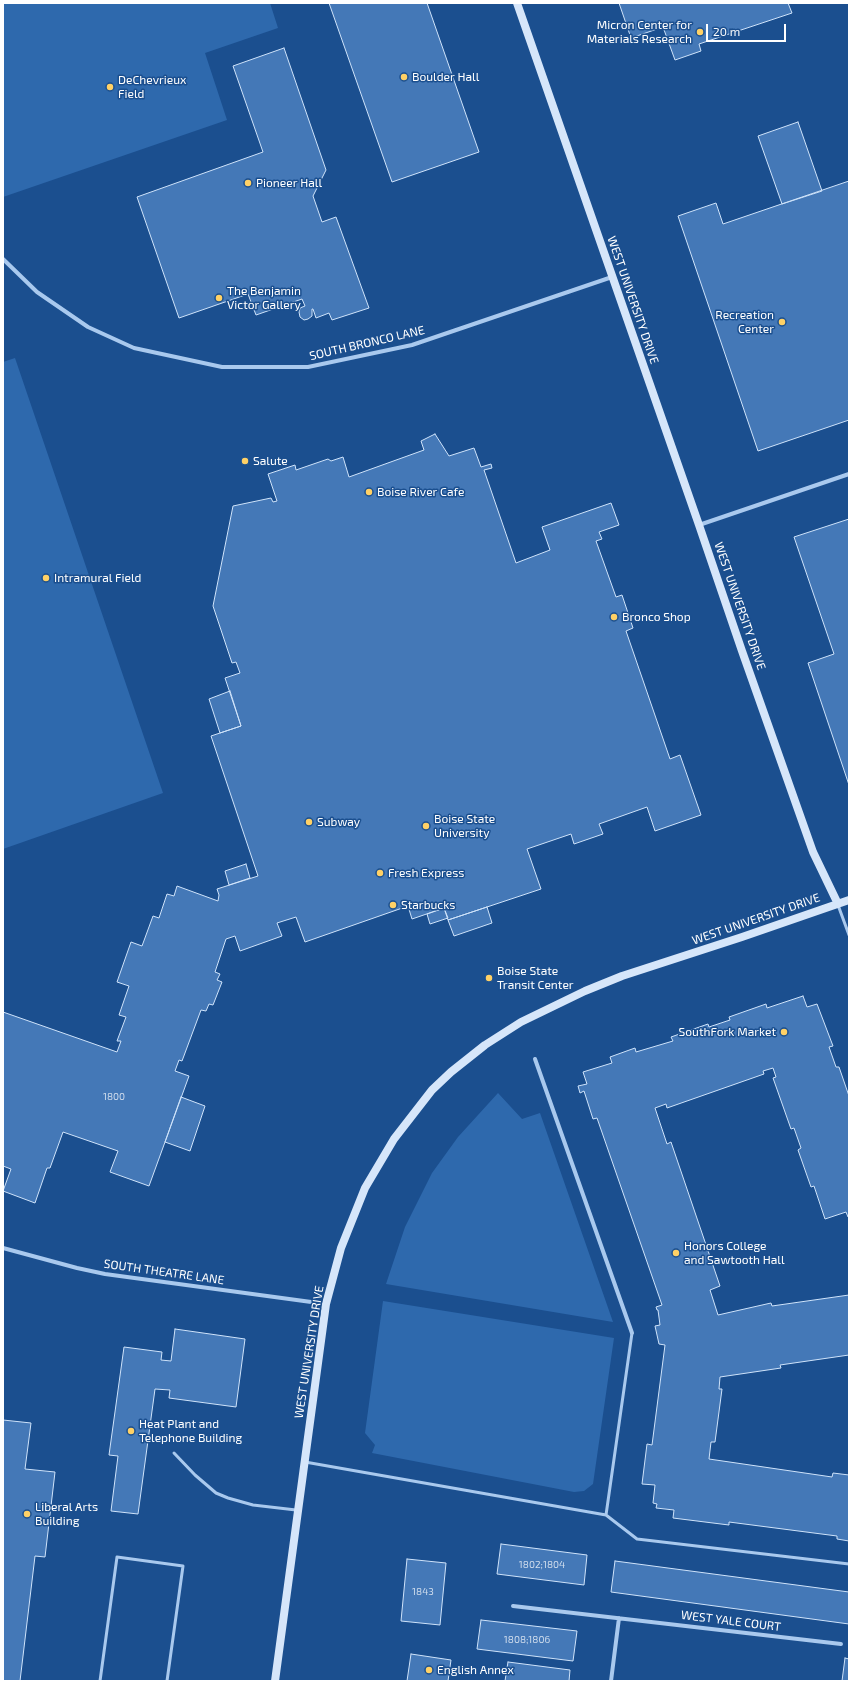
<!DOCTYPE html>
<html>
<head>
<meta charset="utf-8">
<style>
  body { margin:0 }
  #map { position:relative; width:852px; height:1684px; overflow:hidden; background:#1b4f8f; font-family:"Exo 2",sans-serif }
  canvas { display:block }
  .frame { position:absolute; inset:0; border:4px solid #fff; pointer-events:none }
  .scale { position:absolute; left:706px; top:24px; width:80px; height:18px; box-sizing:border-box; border:2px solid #fff; border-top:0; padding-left:5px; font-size:12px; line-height:14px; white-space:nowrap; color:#fff; -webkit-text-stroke:3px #1b4f8f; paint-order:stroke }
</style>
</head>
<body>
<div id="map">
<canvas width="852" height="1684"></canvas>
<div class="frame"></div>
<div class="scale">20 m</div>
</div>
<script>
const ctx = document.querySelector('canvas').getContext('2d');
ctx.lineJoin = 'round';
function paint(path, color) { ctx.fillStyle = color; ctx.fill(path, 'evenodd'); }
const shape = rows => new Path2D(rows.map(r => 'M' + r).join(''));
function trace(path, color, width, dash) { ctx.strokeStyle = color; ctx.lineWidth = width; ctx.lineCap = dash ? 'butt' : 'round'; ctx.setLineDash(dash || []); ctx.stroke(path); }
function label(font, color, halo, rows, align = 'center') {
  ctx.font = font + ' "Exo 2",sans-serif'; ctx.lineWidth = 3; ctx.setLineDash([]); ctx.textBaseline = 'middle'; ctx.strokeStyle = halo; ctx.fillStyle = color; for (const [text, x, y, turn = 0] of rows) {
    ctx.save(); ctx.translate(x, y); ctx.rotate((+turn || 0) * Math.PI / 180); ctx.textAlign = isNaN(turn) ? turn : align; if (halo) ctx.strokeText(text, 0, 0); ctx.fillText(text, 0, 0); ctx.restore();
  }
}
const green = shape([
  [3,3,270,3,278,28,205,53,227,120,3,197],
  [15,358,163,793,3,849,3,362],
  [498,1093,522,1119,540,1113,613,1322,386,1284,405,1227,432,1173,458,1137],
  [383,1301,614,1338,593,1484,584,1491,574,1492,372,1453,375,1445,365,1433]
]);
const building = shape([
  [329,3,427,3,479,152,392,182,329,3],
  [619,3,788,3,792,13,699,44,701,51,675,60,663,27,631,38,619,3],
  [284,48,326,170,313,196,322,222,336,217,369,308,332,320,329,313,316,318,313,309,312,309,312,316,308,319,304,320,300,317,299,312,300,308,305,306,302,299,256,315,248,294,179,318,137,197,263,152,233,66,284,48],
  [798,122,822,191,782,204,758,136,798,122],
  [849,181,849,420,758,451,678,216,716,203,723,224,849,181],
  [435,434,449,456,474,448,481,467,491,464,492,468,484,470,516,563,550,550,542,527,611,503,619,525,599,532,602,539,596,541,616,597,622,595,633,628,626,631,670,759,680,755,701,815,655,831,647,807,599,824,603,834,574,844,571,834,527,849,541,889,448,920,444,908,412,919,408,906,305,942,296,917,277,923,282,936,240,951,235,936,226,939,215,972,220,974,217,980,222,982,213,1005,209,1004,206,1011,201,1010,182,1061,179,1060,175,1071,189,1076,149,1186,110,1172,118,1151,63,1132,50,1168,47,1168,35,1203,3,1191,11,1169,3,1166,3,1012,117,1052,121,1041,117,1041,126,1017,119,1015,129,986,117,982,131,942,142,946,153,916,159,918,167,894,174,896,177,886,218,901,219,895,217,889,258,876,211,736,241,726,225,678,240,673,236,662,232,663,213,606,233,506,271,498,273,502,277,501,268,474,295,465,296,470,328,459,331,461,343,457,349,477,424,450,421,441,435,434],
  [849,519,849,785,808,663,834,654,794,537,849,519],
  [230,691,241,726,220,733,209,699,230,691],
  [246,864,250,878,229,885,225,871,246,864],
  [487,907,492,923,454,936,448,920,487,907],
  [444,908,448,918,430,924,427,914,444,908],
  [803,996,807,1007,817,1004,833,1046,829,1047,836,1067,839,1067,849,1096,849,1216,848,1217,846,1212,825,1219,814,1186,811,1187,798,1150,801,1148,794,1128,791,1129,773,1078,776,1077,773,1068,763,1071,764,1074,667,1108,666,1104,655,1108,667,1144,671,1142,720,1286,710,1290,718,1315,771,1303,772,1306,849,1295,849,1355,780,1365,781,1368,720,1377,719,1389,722,1389,715,1442,711,1442,709,1459,832,1477,833,1473,849,1475,849,1541,837,1539,837,1536,729,1522,729,1525,673,1518,674,1510,656,1508,657,1504,653,1503,655,1485,642,1484,647,1444,652,1445,665,1345,659,1344,655,1326,660,1325,658,1310,657,1310,656,1307,662,1305,597,1118,593,1119,584,1091,580,1093,578,1086,587,1084,583,1072,612,1063,610,1057,635,1048,636,1052,673,1041,671,1037,708,1024,709,1027,730,1020,729,1017,766,1004,767,1008,803,996],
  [181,1097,205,1106,190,1151,165,1142,181,1097],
  [175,1329,245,1339,236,1407,169,1398,170,1390,155,1389,138,1514,111,1511,118,1456,109,1455,124,1347,162,1352,161,1360,171,1361,175,1329],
  [3,1420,31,1423,25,1469,55,1472,45,1557,35,1556,20,1681,3,1681,3,1420],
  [501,1544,587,1555,584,1585,497,1574,501,1544],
  [407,1559,446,1563,440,1625,401,1621,407,1559],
  [615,1561,849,1592,849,1624,611,1592,615,1561],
  [481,1620,577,1631,573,1661,477,1649,481,1620],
  [411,1654,451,1660,448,1681,407,1681,411,1654],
  [845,1658,849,1659,849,1681,842,1681,845,1658],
  [508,1662,570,1670,569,1681,505,1681,508,1662]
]);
const lane = shape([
  [838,905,849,935],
  [174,1453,195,1475,216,1493,228,1498,253,1505,296,1510],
  [305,1462,606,1515,637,1539,849,1564],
  [606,1515,632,1333],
  [100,1681,117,1557,183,1566,167,1681]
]);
const street = shape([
  [3,259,37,292,88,327,134,348,222,367,308,367,412,345,612,277],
  [699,525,849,474],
  [535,1059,632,1333],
  [3,1248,77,1268,105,1274,326,1304],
  [513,1606,841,1644],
  [611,1681,619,1618]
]);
const secondary = shape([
  [517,3,699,525,742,651,813,852,838,904],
  [275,1681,326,1304,341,1248,365,1188,394,1139,432,1090,451,1072,485,1045,521,1022,585,991,622,976,742,937,849,900]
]);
const markers = [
  [700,32,4,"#ffd166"],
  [404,77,4,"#ffd166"],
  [110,87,4,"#ffd166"],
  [248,183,4,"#ffd166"],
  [219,298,4,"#ffd166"],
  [782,322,4,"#ffd166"],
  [245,461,4,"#ffd166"],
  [369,492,4,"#ffd166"],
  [46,578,4,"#ffd166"],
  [614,617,4,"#ffd166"],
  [309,822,4,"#ffd166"],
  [426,826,4,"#ffd166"],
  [380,873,4,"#ffd166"],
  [393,905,4,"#ffd166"],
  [489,978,4,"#ffd166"],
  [784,1032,4,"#ffd166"],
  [676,1253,4,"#ffd166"],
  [131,1431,4,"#ffd166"],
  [27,1514,4,"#ffd166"],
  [429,1670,4,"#ffd166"]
];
const numberNames = [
  ["1800",114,1097],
  ["1802;1804",542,1565],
  ["1843",423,1592],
  ["1808;1806",527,1640]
];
const poiNames = [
  ["Micron Center for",692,25,"right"],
  ["Materials Research",692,39,"right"],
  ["Boulder Hall",412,77],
  ["DeChevrieux",118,80],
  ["Field",118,94],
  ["Pioneer Hall",256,183],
  ["The Benjamin",227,291],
  ["Victor Gallery",227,305],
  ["Recreation",774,315,"right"],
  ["Center",774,329,"right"],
  ["Salute",253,461],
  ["Boise River Cafe",377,492],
  ["Intramural Field",54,578],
  ["Bronco Shop",622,617],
  ["Boise State",434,819],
  ["University",434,833],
  ["Subway",317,822],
  ["Fresh Express",388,873],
  ["Starbucks",401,905],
  ["Boise State",497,971],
  ["Transit Center",497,985],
  ["SouthFork Market",776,1032,"right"],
  ["Honors College",684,1246],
  ["and Sawtooth Hall",684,1260],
  ["Heat Plant and",139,1424],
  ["Telephone Building",139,1438],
  ["Liberal Arts",35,1507],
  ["Building",35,1521],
  ["English Annex",437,1670]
];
const streetNames = [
  ["WEST UNIVERSITY DRIVE",633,300,71],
  ["SOUTH BRONCO LANE",367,343,-13],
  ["WEST UNIVERSITY DRIVE",740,606,71],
  ["WEST UNIVERSITY DRIVE",756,919,-19],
  ["SOUTH THEATRE LANE",164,1272,8],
  ["WEST UNIVERSITY DRIVE",309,1352,-81],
  ["WEST YALE COURT",731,1621,7]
];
paint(green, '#2e69ad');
paint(building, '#4478b7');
trace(building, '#cfe3fa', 1);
trace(lane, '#a9c9ee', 3);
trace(street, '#a9c9ee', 4);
trace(secondary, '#d6e6fa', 8);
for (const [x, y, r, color] of markers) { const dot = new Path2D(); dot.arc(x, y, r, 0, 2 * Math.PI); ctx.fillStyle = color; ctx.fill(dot); trace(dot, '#1b4f8f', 1.5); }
label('10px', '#d0dded', null, numberNames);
label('12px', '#fff', '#1b4f8f', poiNames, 'left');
label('12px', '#fff', '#1b4f8f', streetNames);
</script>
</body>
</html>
